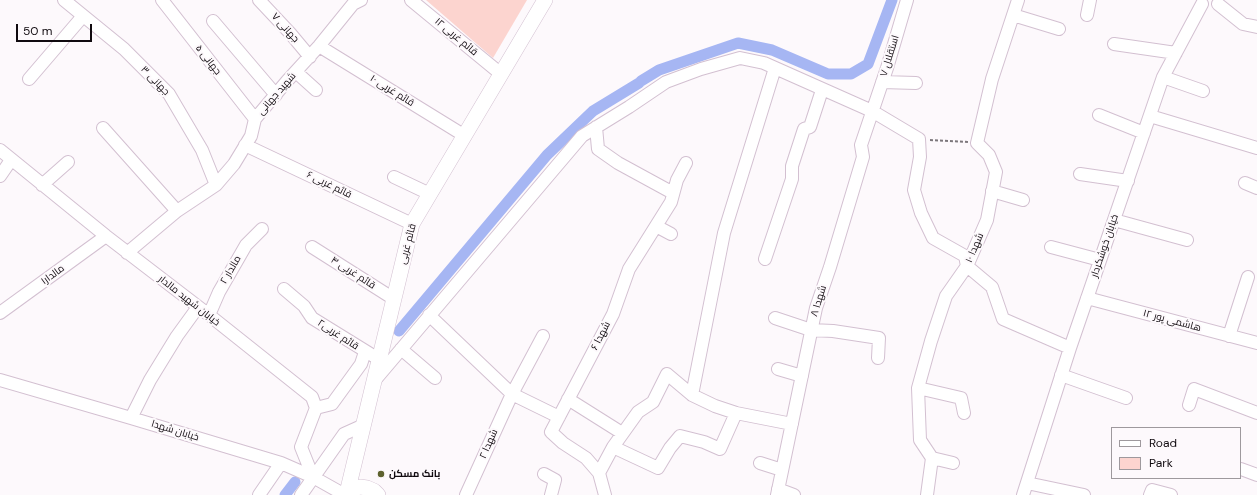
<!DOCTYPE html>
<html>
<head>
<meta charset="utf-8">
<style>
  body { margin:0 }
  #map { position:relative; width:1257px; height:495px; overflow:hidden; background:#fdf9fc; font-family:"DM Sans",sans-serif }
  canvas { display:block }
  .legend { position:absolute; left:1111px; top:427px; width:130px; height:52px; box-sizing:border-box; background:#fdf9fc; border:1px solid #9e999d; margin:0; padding:5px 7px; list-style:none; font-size:12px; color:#100a0f }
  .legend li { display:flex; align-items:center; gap:8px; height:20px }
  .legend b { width:20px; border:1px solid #9e999d }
  .scale { position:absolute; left:16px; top:24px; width:76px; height:18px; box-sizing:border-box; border:2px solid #100a0f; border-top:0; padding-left:5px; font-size:12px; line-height:14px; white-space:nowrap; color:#100a0f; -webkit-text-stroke:3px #fdf9fc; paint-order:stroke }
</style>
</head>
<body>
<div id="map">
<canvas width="1257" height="495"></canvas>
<ul class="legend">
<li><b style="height:5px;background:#fff"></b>Road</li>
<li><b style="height:11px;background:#fcd4cf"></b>Park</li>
</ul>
<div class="scale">50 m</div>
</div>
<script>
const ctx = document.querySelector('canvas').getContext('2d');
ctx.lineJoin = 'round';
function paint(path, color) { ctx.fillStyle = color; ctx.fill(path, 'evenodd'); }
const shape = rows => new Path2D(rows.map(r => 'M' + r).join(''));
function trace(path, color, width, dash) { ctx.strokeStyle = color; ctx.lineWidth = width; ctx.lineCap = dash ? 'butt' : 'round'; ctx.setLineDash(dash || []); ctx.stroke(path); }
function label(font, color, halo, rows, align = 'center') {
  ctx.font = font + ' "DM Sans",Cairo,sans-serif'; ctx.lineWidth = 4; ctx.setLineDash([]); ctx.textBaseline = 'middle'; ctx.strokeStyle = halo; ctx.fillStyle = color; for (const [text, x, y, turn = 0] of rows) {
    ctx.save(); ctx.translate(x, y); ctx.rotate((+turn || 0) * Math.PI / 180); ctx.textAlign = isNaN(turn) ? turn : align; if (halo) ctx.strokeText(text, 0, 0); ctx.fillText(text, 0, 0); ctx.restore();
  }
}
const green = shape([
  [426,0,527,0,493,58]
]);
const canal = shape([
  [641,81,659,70,738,43,772,50,828,74,851,74,868,64,892,0],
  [399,331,547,155,593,111,639,83],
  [285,495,295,482]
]);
const path = shape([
  [930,140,968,142]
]);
const minor = shape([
  [64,0,124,49,169,94,202,150,216,185],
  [162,0,255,119],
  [259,0,290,33,310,57],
  [411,0,501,74],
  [1218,4,1243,24,1257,27],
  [1013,15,1059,29],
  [1087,15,1090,0],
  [213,21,276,95],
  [1114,44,1176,53],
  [319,46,465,136],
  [296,72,316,90],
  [1163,77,1203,91],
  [29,79,83,16],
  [882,82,916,83],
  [1099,115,1144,133],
  [1150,116,1257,148],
  [596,127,598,149,618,163,673,193],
  [103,128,177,211],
  [245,145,412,224],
  [0,150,106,236,209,315,312,397,316,408,301,447,313,477],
  [1080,174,1128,181],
  [0,176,11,160],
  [394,177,430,194],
  [1245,183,1257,188],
  [42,185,68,162],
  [992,191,1023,200],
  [1114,220,1187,240],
  [656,226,671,234],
  [312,247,394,299],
  [1051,247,1100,260],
  [127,253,177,211,216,185,234,164,251,136,255,119,287,81,319,46,353,4,361,0],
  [765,259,792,179,792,166,804,129,810,127,822,90],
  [284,289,304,306,312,318,380,360],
  [1087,298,1257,343],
  [0,313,106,236],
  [209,315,219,292,246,245,262,229],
  [429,315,512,394,559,417],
  [775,318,811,330,833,331,879,338,878,358],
  [1229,336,1248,277],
  [401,349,435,378],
  [778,369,802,376],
  [1061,375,1126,398],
  [0,380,131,418,281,463,313,477,345,495],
  [375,380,582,136,629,107,666,82,701,69,740,58,764,63,872,111,919,139,920,157,914,190,921,213,933,238,965,256,967,266,992,287,1003,319,1070,348],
  [918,388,961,398,964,413],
  [692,395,724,233,775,68],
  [568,399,622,433],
  [1189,405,1194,389,1257,413],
  [316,408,332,404,361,364,365,352],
  [131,418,150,380,177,336,198,307],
  [613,447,658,468,670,448,680,436,704,442,720,449,736,413],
  [932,458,953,463],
  [760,463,782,470],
  [1241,469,1257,475],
  [599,473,613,447,638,412,653,402,667,374,692,395,715,406,736,413,792,424],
  [544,474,555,480,551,495],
  [1027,483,1084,495],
  [778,489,794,495],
  [259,495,281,463],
  [301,495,344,434,364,425],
  [466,495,512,394,543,336],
  [605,495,599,473,586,458,563,443,551,432,613,314,629,269,671,202,677,180,686,163],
  [777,495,816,308,830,267,863,157,861,145,887,68,907,0],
  [927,495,932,458,920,440,918,388,931,341,946,296,967,266,987,220,996,172,989,155,977,143,992,79,1018,0],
  [1023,495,1070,348,1163,77,1202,4],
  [1150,495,1152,490,1171,495]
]);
const major = shape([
  [347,493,412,224,545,0],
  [344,495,353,489,360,487,367,488,374,491,378,495]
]);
const markers = [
  [381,474,4,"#5d612e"]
];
const streetNames = [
  ["جهانی ۷",285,28,48],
  ["قائم غربی ۱۲",456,37,40],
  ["استقلال ۷",890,56,-73],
  ["جهانی ۵",208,60,52],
  ["جهانی ۳",155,81,46],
  ["قائم غربی ۱۰",392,91,32],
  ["شهید جهانی",277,94,-49],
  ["قائم غربی ۶",329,185,26],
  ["قائم غربی",408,244,-75],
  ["خیابان خوشکردار",1105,246,-71],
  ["شهدا ۱۰",975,248,-67],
  ["مالدار ۲",231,270,-60],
  ["قائم غربی ۴",353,273,33],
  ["مالدار۱",53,275,-36],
  ["خیابان شهید مالدار",189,301,38],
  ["شهدا ۸",819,301,-73],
  ["هاشمی پور ۱۲",1172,321,15],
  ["۲قائم غربی",338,335,33],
  ["شهدا ۶",601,336,-63],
  ["خیابان شهدا",175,431,17],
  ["شهدا ۲",489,444,-66]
];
const poiNames = [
  ["بانک مسکن",389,474]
];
paint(green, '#fcd4cf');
trace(canal, '#a6b6f3', 11);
trace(minor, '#d3c0d1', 14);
trace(major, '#d3c0d1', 16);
trace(path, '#7c777b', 2, [3, 2]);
trace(minor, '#fff', 12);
trace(major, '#fff', 15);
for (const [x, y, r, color] of markers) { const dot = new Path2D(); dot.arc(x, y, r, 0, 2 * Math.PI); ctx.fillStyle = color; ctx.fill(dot); trace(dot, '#fdf9fc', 1.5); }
label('10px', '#100a0f', '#fdf9fc', streetNames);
label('bold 10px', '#100a0f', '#fdf9fc', poiNames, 'left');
</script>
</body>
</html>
